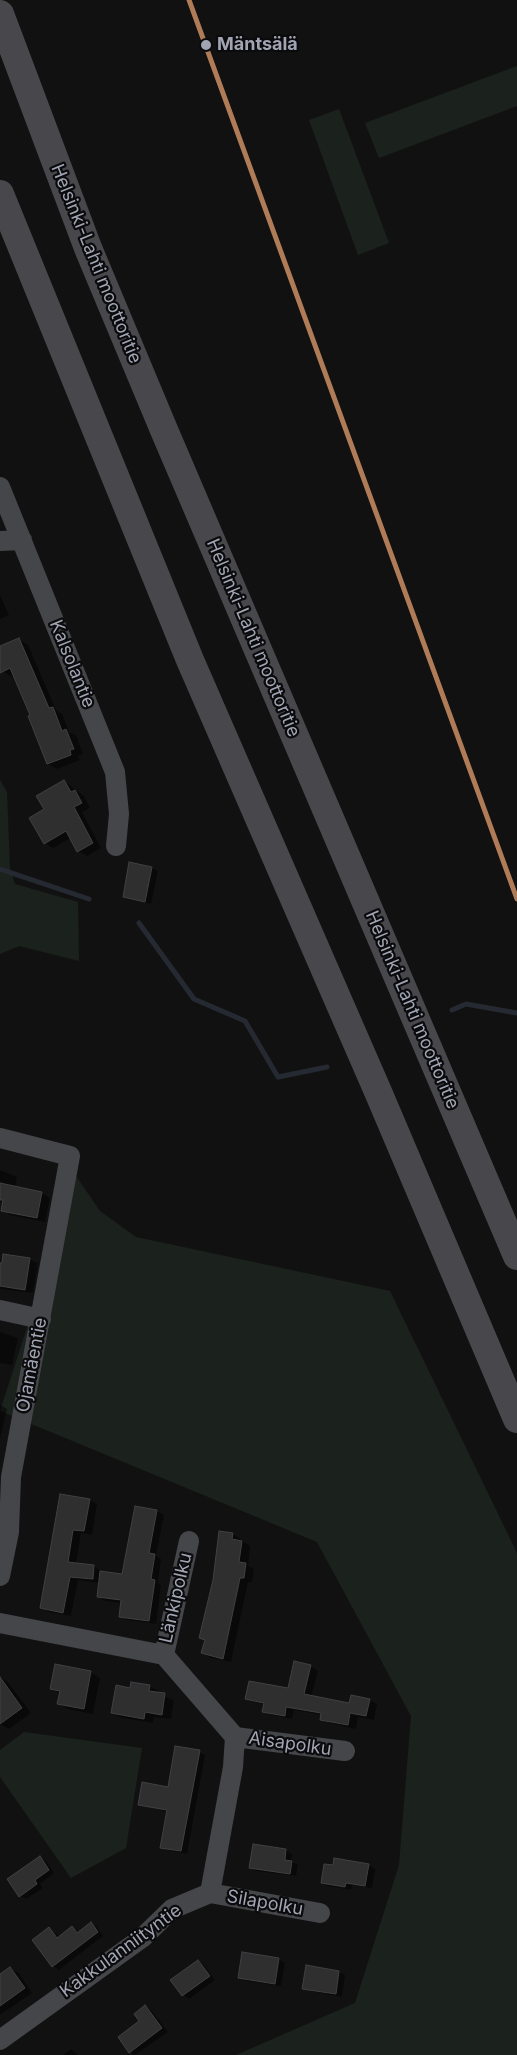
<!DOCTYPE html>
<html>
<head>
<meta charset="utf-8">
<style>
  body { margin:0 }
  canvas { display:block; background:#111 }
</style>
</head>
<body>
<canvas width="517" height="2055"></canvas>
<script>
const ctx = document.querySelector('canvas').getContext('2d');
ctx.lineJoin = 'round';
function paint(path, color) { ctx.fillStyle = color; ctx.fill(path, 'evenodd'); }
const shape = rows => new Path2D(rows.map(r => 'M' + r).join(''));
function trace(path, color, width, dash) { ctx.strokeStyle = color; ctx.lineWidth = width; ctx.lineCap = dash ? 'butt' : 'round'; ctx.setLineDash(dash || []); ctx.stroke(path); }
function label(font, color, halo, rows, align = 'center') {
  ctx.font = font + ' Inter,sans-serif'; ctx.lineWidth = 4.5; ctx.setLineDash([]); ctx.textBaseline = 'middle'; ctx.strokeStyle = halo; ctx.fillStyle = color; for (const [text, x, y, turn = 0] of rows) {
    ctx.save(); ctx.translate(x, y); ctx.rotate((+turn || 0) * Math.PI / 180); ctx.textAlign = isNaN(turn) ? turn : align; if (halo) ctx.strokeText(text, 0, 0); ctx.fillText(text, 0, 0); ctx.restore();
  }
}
const green = shape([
  [517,66,517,106,379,158,365,123],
  [339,109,389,243,358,255,309,120],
  [0,780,7,792,10,868,15,884,78,902,79,961,19,946,0,954],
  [76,1176,100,1211,136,1237,390,1291,517,1553,517,2055,236,2055,355,2003,399,1865,411,1716,317,1542,0,1411],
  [24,1732,142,1748,126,1848,71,1878,0,1777,0,1750]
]);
const shadow = shape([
  [0,595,9,615,0,619],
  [19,640,28,645,56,710,62,714,69,732,76,735,83,754,78,756,80,760,57,769,48,764,32,716,15,675,12,677,2,671,0,666,0,648],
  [64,781,84,796,90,808,82,812,101,848,87,856,78,851,71,838,53,848,45,843],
  [130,864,152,868,158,871,151,904,124,897],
  [0,1170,17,1177,15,1188,42,1193,50,1198,45,1222,10,1215,2,1210,4,1202,0,1202],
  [29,1259,38,1263,33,1293,0,1289,0,1264],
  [0,1332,18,1338,12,1365,0,1363],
  [0,1405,7,1409,0,1439],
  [61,1495,89,1500,97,1504,92,1535,81,1533,76,1564,94,1566,102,1573,123,1575,136,1507,157,1511,164,1515,156,1556,161,1559,158,1583,161,1585,156,1624,127,1620,120,1616,122,1603,105,1601,98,1597,100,1583,78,1580,71,1616,49,1612,42,1607],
  [233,1534,250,1546,248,1566,254,1569,252,1582,248,1582,231,1662,211,1658,203,1653,206,1641,200,1637],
  [311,1666,318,1671,311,1697,350,1705,369,1700,377,1704,374,1720,358,1717,356,1729,329,1723,321,1719,322,1715,294,1710,292,1719,271,1715,264,1711,265,1705,247,1699,288,1689],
  [91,1672,100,1678,93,1714,68,1709,59,1704,61,1694,51,1688],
  [0,1677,7,1681,31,1713,9,1729,0,1724],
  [149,1686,159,1691,158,1694,174,1700,171,1719,154,1717,153,1723,122,1718,112,1713],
  [199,1752,205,1755,187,1854,168,1850,162,1847,168,1812,139,1804,169,1788],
  [286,1850,292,1854,291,1861,298,1865,296,1876,257,1871,250,1867],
  [40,1858,46,1861,54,1873,40,1884,43,1888,26,1899,20,1896],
  [368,1865,375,1869,372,1888,352,1885,351,1890,328,1886,322,1883],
  [91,1924,97,1927,103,1936,59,1970,53,1966,49,1928,60,1937,72,1928,79,1933],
  [279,1959,285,1963,281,1986,246,1981,240,1977],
  [198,1961,204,1965,215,1980,189,1999,183,1995,172,1980],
  [11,1969,19,1973,32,1993,0,2015,0,1976],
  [339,1972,345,1975,342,1997,310,1991,304,1988],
  [145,2007,151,2010,168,2032,135,2055,130,2052],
  [71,2049,78,2055,63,2055]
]);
const stream = shape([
  [0,869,89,899],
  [139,923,194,999,245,1021,278,1077,327,1067],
  [452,1010,466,1004,517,1013]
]);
const building = shape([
  [19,638,49,708,53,707,62,731,66,729,74,749,70,750,71,755,47,764,28,716,30,715,10,668,0,673,0,646,19,638],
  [64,780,71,792,75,790,82,803,74,807,93,843,77,852,66,831,44,844,29,818,44,809,36,796,64,780],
  [129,862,152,867,145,902,123,897,129,862],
  [0,1183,42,1192,37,1218,1,1211,3,1200,0,1200,0,1183],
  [3,1254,30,1258,25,1290,0,1286,0,1263,2,1263,3,1254],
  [60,1494,90,1499,84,1531,73,1530,68,1562,94,1565,93,1579,70,1577,63,1613,40,1608,60,1494],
  [135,1506,157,1510,149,1553,155,1554,151,1579,155,1580,149,1621,119,1617,121,1600,97,1597,100,1571,122,1574,135,1506],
  [219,1531,233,1533,232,1539,242,1541,239,1562,246,1563,244,1578,240,1578,223,1659,201,1653,205,1640,199,1638,213,1580,219,1531],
  [294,1661,311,1665,304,1694,349,1703,351,1695,370,1699,366,1716,350,1713,348,1725,320,1720,321,1713,286,1707,285,1716,262,1712,264,1703,245,1699,249,1681,288,1688,294,1661],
  [55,1664,91,1671,84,1709,57,1704,60,1691,50,1689,55,1664],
  [0,1677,22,1708,0,1724,0,1677],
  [131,1682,150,1685,149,1691,165,1693,162,1715,145,1712,144,1719,111,1713,116,1685,130,1688,131,1682],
  [175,1746,200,1750,181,1851,160,1848,167,1810,138,1805,142,1782,168,1787,175,1746],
  [253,1844,286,1849,285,1860,292,1861,290,1874,249,1868,253,1844],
  [40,1856,49,1870,35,1880,37,1884,19,1897,7,1879,40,1856],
  [334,1858,369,1864,365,1886,346,1883,345,1887,321,1883,324,1864,333,1865,334,1858],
  [91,1922,98,1932,52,1967,32,1940,49,1927,57,1938,72,1926,77,1933,91,1922],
  [242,1952,279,1958,275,1984,238,1978,242,1952],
  [198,1960,210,1976,182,1996,170,1980,198,1960],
  [306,1965,339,1971,336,1994,302,1989,306,1965],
  [10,1967,25,1988,0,2006,0,1974,10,1967],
  [145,2005,162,2028,129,2053,118,2037,139,2021,134,2014,145,2005]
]);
const minor = shape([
  [0,487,115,772,119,814,116,846],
  [0,541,22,540],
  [0,1138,70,1156,11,1477,9,1532,0,1576],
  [0,1310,41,1319],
  [0,1623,164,1655,235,1737,233,1767,210,1893,172,1909,142,1938,0,2040],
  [164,1655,189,1541],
  [235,1737,345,1751],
  [210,1893,320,1913]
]);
const highway = shape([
  [0,14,88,248,164,430,517,1256],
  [0,194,190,660,379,1094,517,1419]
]);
const rail1 = shape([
  [189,0,517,899]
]);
const markers = [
  [206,45,6,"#a1a5b3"]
];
const stopNames = [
  ["Mäntsälä",217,45]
];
const streetNames = [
  ["Helsinki-Lahti moottoritie",96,264,68],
  ["Helsinki-Lahti moottoritie",253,638,67],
  ["Kalsolantie",72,664,68],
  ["Helsinki-Lahti moottoritie",412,1010,67],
  ["Ojamäentie",32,1365,-79],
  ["Länkipolku",176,1598,-77],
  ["Aisapolku",290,1744,8],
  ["Silapolku",265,1903,10],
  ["Kakkulanniityntie",121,1951,-36]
];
paint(green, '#1b211c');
paint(shadow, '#0007');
trace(stream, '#252a32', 5);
paint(building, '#2f2f30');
trace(building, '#404045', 1);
trace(minor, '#45464a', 20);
trace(highway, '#48484c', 28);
trace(rail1, '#b07c57', 5);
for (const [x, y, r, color] of markers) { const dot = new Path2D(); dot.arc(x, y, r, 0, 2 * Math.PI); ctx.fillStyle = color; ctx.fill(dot); trace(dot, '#0b0b0d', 2); }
label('bold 18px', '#a1a5b3', '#0b0b0d', stopNames, 'left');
label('18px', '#a1a5b3', '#0b0b0d', streetNames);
</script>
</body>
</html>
